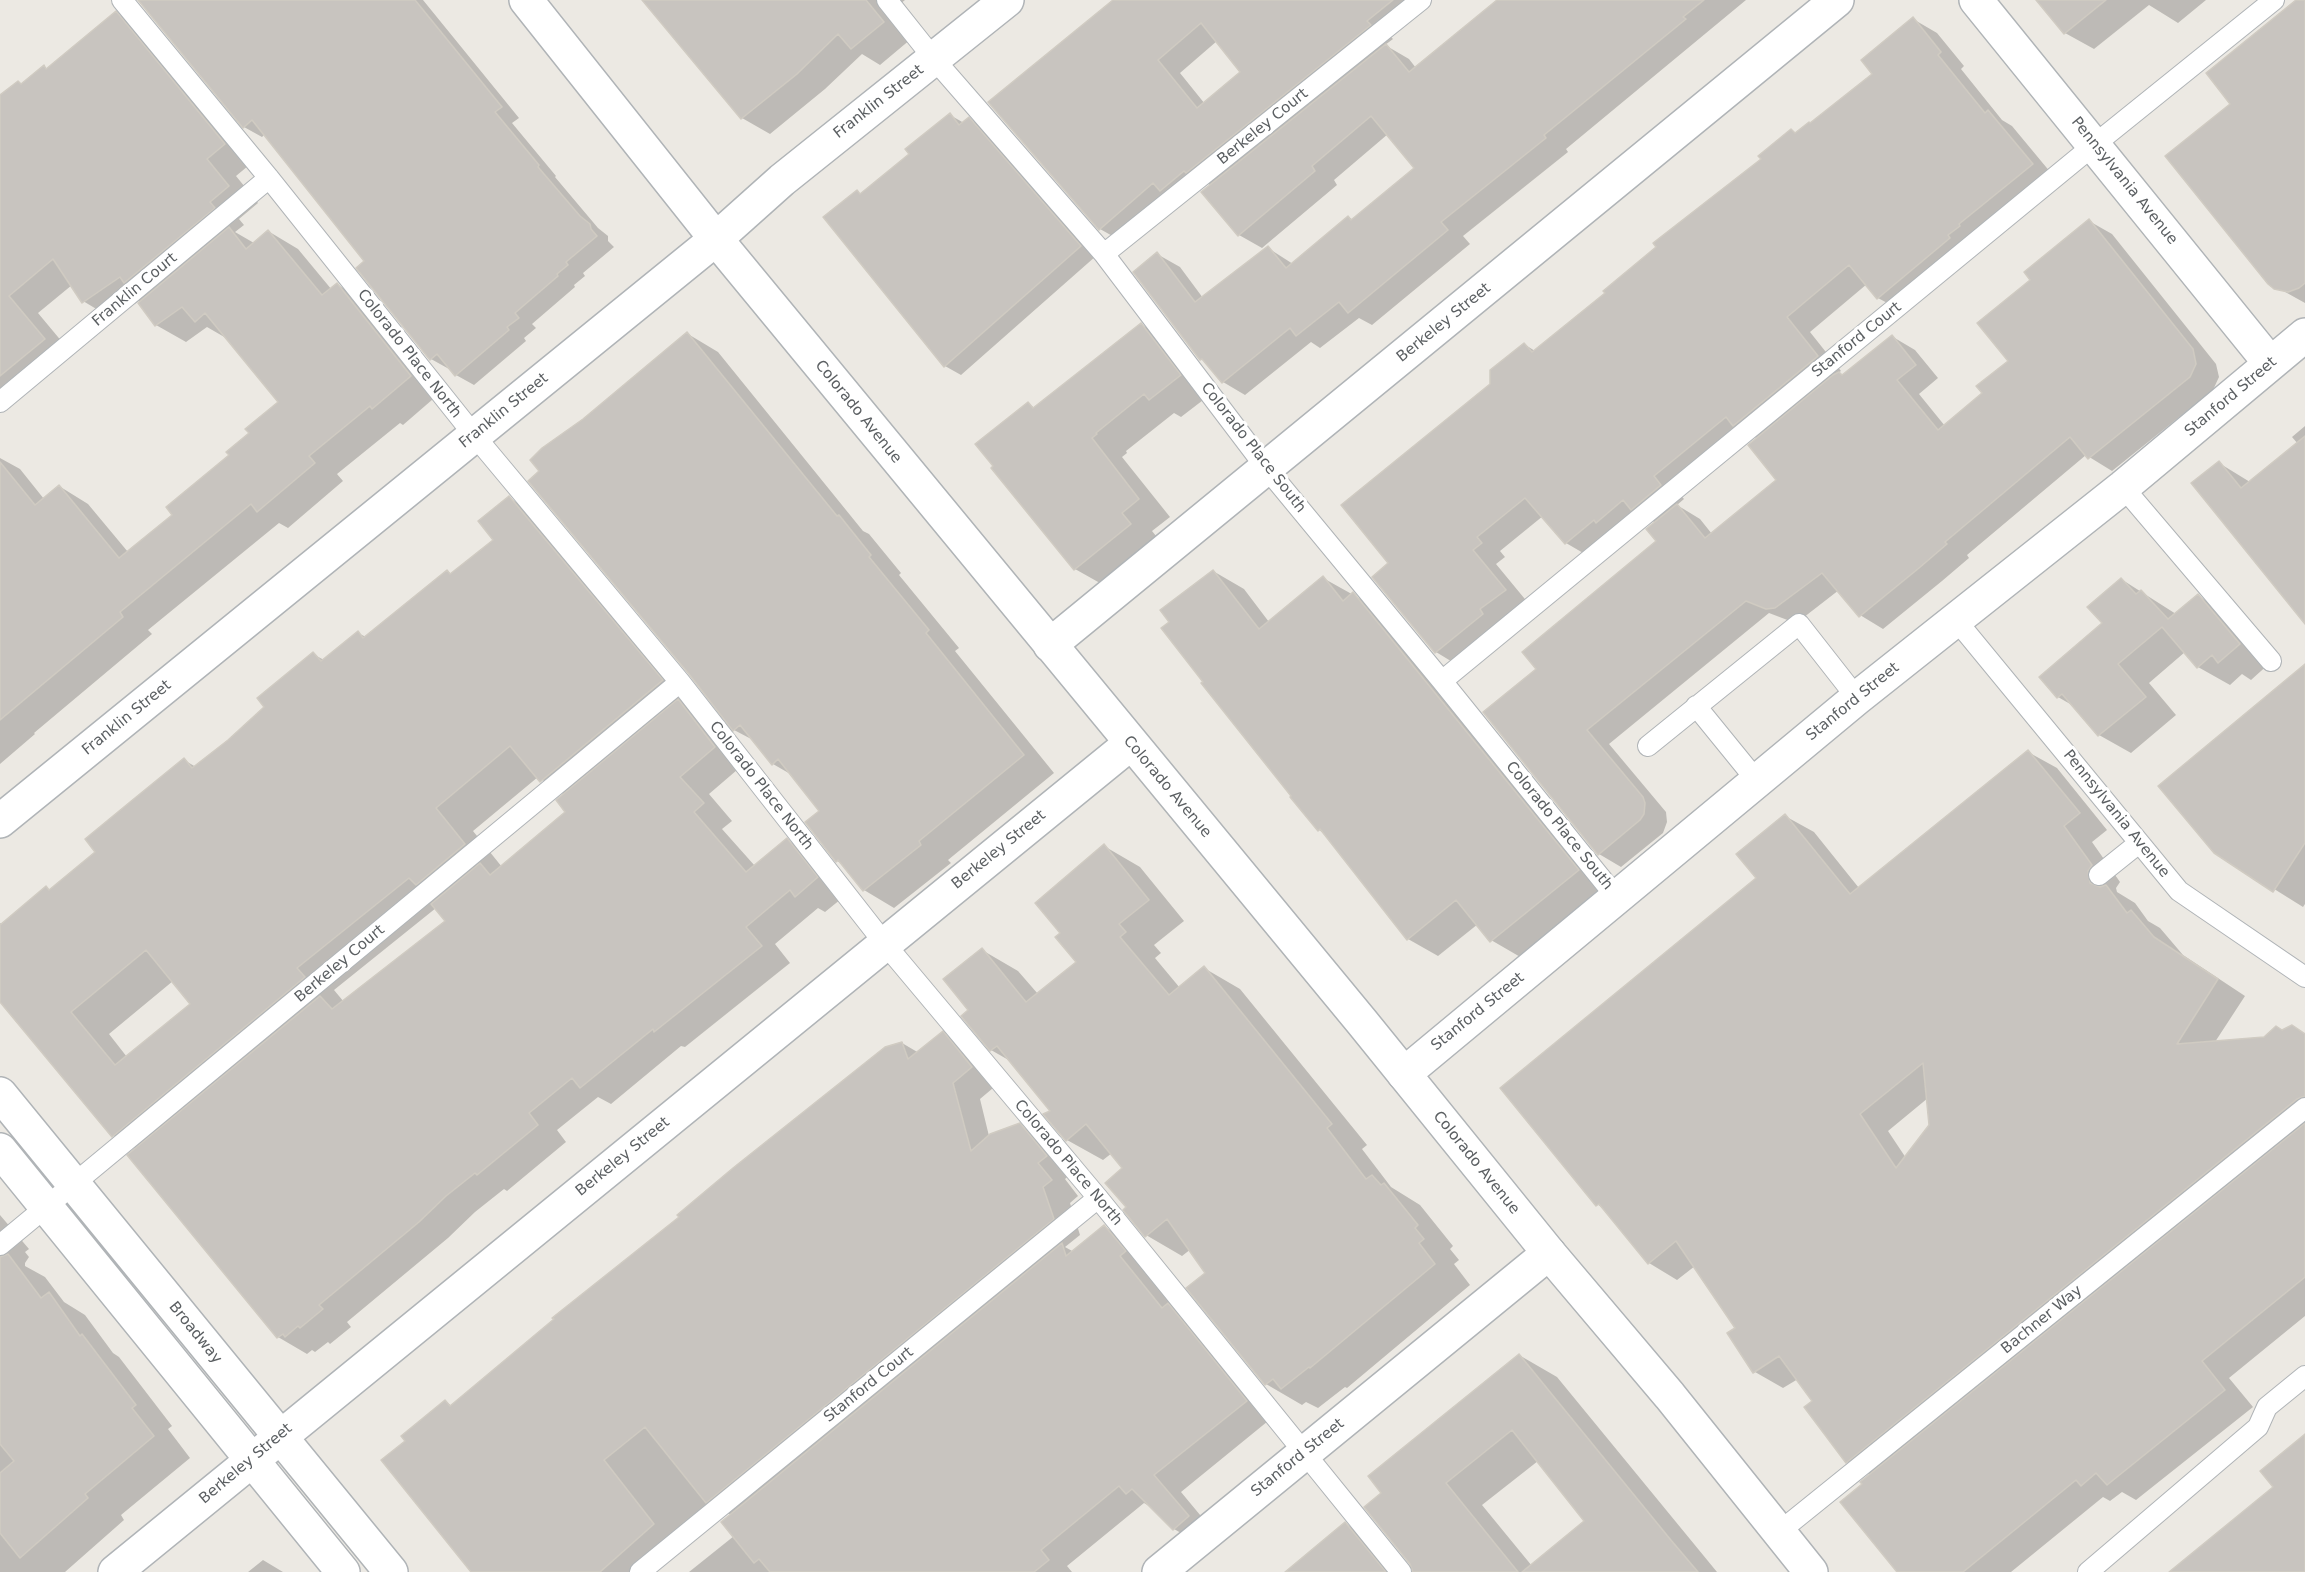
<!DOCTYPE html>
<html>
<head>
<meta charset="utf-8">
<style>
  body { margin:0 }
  canvas { display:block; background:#ece9e3 }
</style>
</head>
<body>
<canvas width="2305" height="1572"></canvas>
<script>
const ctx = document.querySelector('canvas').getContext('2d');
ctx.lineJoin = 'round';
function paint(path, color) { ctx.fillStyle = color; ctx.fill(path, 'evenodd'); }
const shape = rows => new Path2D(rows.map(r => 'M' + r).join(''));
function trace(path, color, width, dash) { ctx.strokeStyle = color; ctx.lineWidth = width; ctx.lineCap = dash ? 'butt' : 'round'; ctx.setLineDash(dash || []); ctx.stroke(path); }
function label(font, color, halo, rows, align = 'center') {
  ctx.font = font + ' "DejaVu Sans",sans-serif'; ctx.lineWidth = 6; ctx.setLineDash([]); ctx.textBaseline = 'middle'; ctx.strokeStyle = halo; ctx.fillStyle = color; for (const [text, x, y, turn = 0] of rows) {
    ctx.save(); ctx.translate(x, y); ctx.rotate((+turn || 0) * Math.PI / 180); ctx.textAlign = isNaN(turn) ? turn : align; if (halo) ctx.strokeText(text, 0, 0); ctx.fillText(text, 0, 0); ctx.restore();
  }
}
const shadow = shape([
  [140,0,423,0,519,118,512,123,556,176,555,177,598,228,608,236,608,241,614,247,583,273,585,276,574,285,575,287,532,324,536,328,524,338,526,341,474,385,456,375,451,368,449,369,431,359,366,261,265,134,262,137,244,127],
  [644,0,905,0,890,12,911,39,880,65,862,54,825,89,770,134,742,118],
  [1115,0,1430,0,1389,35,1393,39,1385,45,1409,59,1416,68,1499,0,1746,0,1566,149,1568,152,1463,236,1470,244,1372,325,1359,318,1320,348,1311,342,1245,395,1223,382,1207,363,1201,359,1157,254,1180,267,1203,298,1268,248,1293,264,1349,217,1353,220,1416,169,1388,134,1334,180,1337,185,1262,248,1239,235,1211,186,1207,183,1183,203,1174,197,1123,242,1100,229],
  [1217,41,1242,72,1205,104,1180,73],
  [2038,0,2206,0,2178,23,2149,5,2094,49,2065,33],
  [2298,0,2305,0,2305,303,2269,283,2232,104],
  [116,13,146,30,254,161,236,176,258,203,239,219,244,225,235,232,254,243,268,231,298,249,332,290,338,285,367,302,440,393,403,425,400,423,337,474,343,481,288,528,279,523,148,630,152,634,34,733,35,734,0,764,0,458,20,469,44,499,59,486,88,504,128,552,174,515,280,402,226,338,207,327,186,342,156,325,139,301,113,319,83,301,72,285,38,313,73,355,0,413,0,97,22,85,44,67,48,69],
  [1913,19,1937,33,1964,66,1961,69,2002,120,2012,126,2056,179,1902,311,1878,298,1867,284,1810,332,1841,371,1838,373,1843,376,1893,337,1915,350,1938,378,1919,394,1945,426,1984,393,2010,361,2032,280,2089,221,2112,234,2216,364,2219,377,2213,390,2112,471,2086,455,1967,555,1969,558,1942,581,1883,629,1860,615,1839,590,1799,621,1790,621,1769,613,1609,744,1666,812,1667,822,1663,833,1621,867,1599,854,1538,669,1658,541,1656,523,1644,516,1590,557,1566,543,1543,516,1500,551,1505,557,1496,564,1529,604,1459,666,1436,652,1391,564,1491,385,1524,344,1535,351,1607,294,1763,159,1792,131,1797,133,1811,125,1874,74],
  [1748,433,1758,439,1778,480,1712,534,1700,519,1677,505,1684,499,1676,490],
  [950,115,964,123,969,119,985,128,1096,256,961,375,945,366,825,217,857,192,861,195,911,155],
  [1142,325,1173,343,1211,394,1181,417,1174,413,1126,451,1127,453,1122,457,1170,517,1152,531,1161,542,1107,587,1075,569,1028,404,1035,408],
  [688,334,718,352,863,531,869,534,901,573,899,575,959,648,955,651,1054,773,948,860,951,863,894,908,864,890,843,864,837,861,821,811,792,775,773,764,755,741,734,730,541,472,584,420],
  [2305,426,2305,621,2219,463,2250,482,2298,444,2292,437],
  [509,498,547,520,744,764,709,794,732,821,722,829,755,866,787,840,816,856,846,895,825,912,818,908,775,944,790,963,685,1047,681,1046,611,1104,598,1097,557,1130,566,1142,507,1191,504,1189,475,1212,448,1238,347,1322,351,1327,330,1344,328,1342,315,1352,312,1350,307,1354,278,1337,129,1155,137,1149,113,1135,0,999,0,923,3,925,46,888,50,891,97,852,184,760,196,767,267,707,313,654,324,660,358,633,366,637,447,571,452,574,495,540],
  [538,777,565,795,566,814,502,867,473,831],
  [436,908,447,921,344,1002,334,990],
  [173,981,192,1004,127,1057,109,1034],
  [1213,571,1244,589,1269,622,1323,578,1384,612,1609,888,1522,958,1491,940,1478,924,1438,956,1408,939,1325,834,1319,830,1205,682,1172,622],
  [2121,579,2176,614,2198,596,2230,614,2271,662,2251,680,2242,674,2230,685,2198,667,2185,652,2149,683,2176,715,2131,753,2099,735,2077,708,2058,697,2104,623],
  [2305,666,2305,904,2303,907,2215,852],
  [2028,752,2057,768,2107,830,2092,842,2120,882,2116,888,2117,892,2135,903,2148,921,2160,928,2183,955,2245,996,2215,1042,2265,1038,2282,1031,2305,1034,2305,1316,2229,1378,2253,1407,2136,1500,2122,1492,2110,1501,2103,1497,2011,1572,1899,1572,1864,1484,1871,1475,1847,1462,1814,1401,1798,1379,1783,1388,1755,1372,1737,1329,1695,1266,1677,1280,1649,1263,1604,1209,1597,1204,1758,878,1785,816,1814,832,1859,888],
  [1928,1098,1931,1125,1906,1158,1888,1131],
  [1104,846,1140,867,1184,921,1154,945,1161,953,1155,958,1180,988,1204,968,1240,989,1367,1145,1362,1149,1391,1187,1420,1205,1453,1246,1450,1249,1459,1260,1454,1264,1470,1285,1347,1388,1345,1387,1318,1408,1306,1402,1302,1405,1266,1384,1188,1288,1207,1273,1191,1249,1182,1256,1146,1235,1129,1207,1124,1168,1112,1153,1103,1160,1067,1140,1053,1112,1012,1062,991,1050,970,1010,982,950,1018,971,1038,994,1078,962,1062,933],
  [943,1033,970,1049,999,1083,980,1099,989,1136,1019,1125,1047,1141,1073,1172,1065,1179,1078,1196,1070,1203,1080,1235,1065,1247,1074,1252,1105,1227,1132,1243,1273,1417,1181,1492,1215,1533,1202,1545,1174,1529,1154,1509,1144,1503,1067,1566,1072,1572,689,1572,734,1536,731,1515,722,1510,643,1572,472,1572,407,1442,446,1402,452,1406,902,1043,919,1053],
  [0,1215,29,1249,25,1252,29,1257,25,1263,25,1266,45,1277,64,1302,85,1315,113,1353,119,1357,172,1426,168,1429,190,1458,121,1515,124,1520,65,1572,0,1572],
  [1519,1355,1557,1377,1717,1572,1414,1572,1383,1493],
  [1538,1461,1586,1521,1532,1566,1482,1505],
  [1346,1524,1383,1546,1404,1572,1287,1572],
  [263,1560,283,1572,248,1572]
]);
const building = shape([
  [138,0,415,0,502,107,495,112,539,165,538,167,580,216,590,224,591,229,597,236,566,262,568,265,557,274,558,276,515,313,519,318,507,327,509,330,455,376,437,354,430,360,356,268,364,261,252,120,243,128,138,0],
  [642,0,866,0,884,22,851,49,838,34,797,74,741,119,642,0],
  [1113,0,1393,0,1367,21,1371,25,1186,173,1184,171,1160,191,1153,183,1099,230,988,102,1113,0],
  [1201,23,1240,72,1197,108,1158,60,1201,23],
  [1497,0,1704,0,1683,17,1686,19,1544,135,1546,138,1441,222,1448,230,1348,313,1339,302,1296,336,1290,328,1222,383,1202,359,1200,360,1133,272,1157,252,1195,302,1268,246,1286,268,1348,216,1351,220,1414,168,1371,116,1312,166,1315,171,1238,236,1201,192,1386,44,1409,72,1497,0],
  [2036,0,2106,0,2064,34,2036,0],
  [2296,0,2305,0,2305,283,2299,288,2288,292,2274,289,2268,284,2165,156,2230,104,2206,73,2296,0],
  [116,11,225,144,207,159,229,186,210,202,215,208,124,283,120,277,82,303,53,259,9,296,45,339,0,376,0,95,18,81,21,84,44,65,46,69,116,11],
  [1913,17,1941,52,1938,55,1985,113,1988,110,2033,164,1959,224,1960,226,1948,235,1950,238,1877,299,1849,265,1787,317,1818,356,1733,426,1726,417,1654,476,1661,485,1631,510,1623,500,1596,523,1594,520,1565,544,1525,498,1477,537,1482,543,1473,550,1506,590,1480,609,1483,614,1435,653,1372,577,1388,563,1341,505,1490,384,1490,370,1524,343,1532,352,1605,293,1603,291,1656,247,1653,243,1761,159,1758,156,1791,129,1795,133,1809,122,1810,123,1872,74,1861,60,1913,17],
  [950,113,959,125,969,117,1081,246,944,367,823,217,857,190,860,194,909,154,905,149,950,113],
  [2089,219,2193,349,2196,364,2190,377,2088,459,2070,437,1945,542,1947,544,1919,568,1859,617,1822,573,1775,608,1766,609,1746,601,1587,730,1643,797,1645,803,1644,814,1640,820,1598,855,1483,712,1536,669,1522,652,1656,541,1646,529,1677,504,1705,538,1776,480,1748,445,1833,375,1839,372,1842,375,1892,335,1916,365,1897,380,1938,430,1982,393,1976,386,2008,361,1977,323,2030,280,2024,272,2089,219],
  [229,227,246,249,268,230,322,295,337,283,411,376,372,409,370,406,309,456,315,463,257,512,251,504,120,612,123,617,0,720,0,462,35,505,59,485,119,558,172,515,166,507,229,455,226,452,249,433,245,429,278,402,205,313,195,322,182,307,155,326,138,303,229,227],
  [1141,323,1181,375,1149,400,1144,394,1096,433,1097,434,1092,438,1139,499,1122,513,1131,524,1074,570,991,468,993,466,975,444,1028,402,1033,408,1141,323],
  [687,332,837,516,839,515,871,555,869,557,929,630,926,633,1024,755,919,841,921,845,863,891,838,860,836,862,805,822,819,811,778,759,772,765,740,725,733,731,689,674,528,481,539,471,530,460,542,448,583,419,687,332],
  [2305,436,2305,624,2191,483,2219,461,2241,488,2305,436],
  [509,496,663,680,540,782,510,746,436,808,465,844,416,885,409,878,297,968,305,977,112,1137,0,1002,0,925,46,886,49,890,95,852,85,839,130,802,184,758,192,768,228,740,264,707,257,698,313,652,321,661,358,631,363,638,447,570,450,574,493,540,478,521,509,496],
  [146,950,190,1004,115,1065,71,1012,146,950],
  [1213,570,1259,629,1323,576,1343,601,1353,592,1579,870,1490,942,1456,900,1407,940,1320,829,1318,831,1290,797,1291,796,1201,683,1203,682,1161,628,1169,622,1160,610,1213,570],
  [2121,578,2136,594,2141,590,2168,619,2198,594,2240,644,2218,663,2212,655,2197,668,2162,627,2118,664,2146,697,2098,736,2062,694,2057,698,2039,677,2102,623,2087,607,2121,578],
  [2305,664,2305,843,2273,892,2214,853,2158,786,2305,664],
  [678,699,715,747,680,777,704,803,694,812,746,872,787,838,818,877,795,897,790,890,746,927,762,946,654,1032,653,1029,580,1088,572,1078,529,1113,538,1125,477,1175,475,1173,446,1196,419,1222,319,1305,323,1309,300,1328,298,1326,285,1337,283,1334,277,1338,127,1155,320,996,332,1009,445,921,431,904,480,863,490,875,565,812,556,800,678,699],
  [2028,750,2080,813,2064,826,2092,865,2088,871,2090,883,2100,887,2106,885,2127,913,2131,910,2154,937,2218,979,2177,1044,2264,1037,2276,1026,2282,1030,2292,1025,2305,1034,2305,1096,2297,1099,1846,1463,1804,1407,1812,1401,1779,1356,1753,1373,1727,1333,1735,1328,1676,1241,1648,1264,1599,1204,1596,1206,1500,1088,1756,878,1736,854,1785,814,1850,894,2028,750],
  [1923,1063,1929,1125,1896,1168,1860,1114,1923,1063],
  [1104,844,1149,900,1119,924,1126,932,1120,937,1169,995,1204,966,1332,1124,1327,1128,1366,1179,1372,1175,1381,1185,1384,1183,1418,1225,1415,1228,1424,1239,1419,1243,1435,1264,1310,1368,1309,1367,1281,1389,1273,1379,1265,1385,1186,1288,1205,1273,1167,1219,1145,1237,1123,1210,1126,1207,1105,1183,1122,1168,1086,1124,1066,1141,1043,1114,1050,1111,997,1046,990,1051,961,1016,968,1010,943,979,982,948,1026,1002,1076,962,1055,937,1060,933,1035,903,1104,844],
  [943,1031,972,1067,953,1083,971,1151,990,1134,1020,1123,1047,1156,1038,1163,1052,1180,1043,1187,1054,1219,706,1503,645,1427,604,1460,654,1524,600,1572,471,1572,381,1460,405,1441,401,1436,445,1400,450,1406,554,1319,552,1318,679,1217,677,1215,733,1168,885,1047,902,1042,908,1059,943,1031],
  [2305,1123,2305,1277,2202,1361,2225,1390,2107,1485,2096,1473,2081,1486,2076,1480,1963,1572,1897,1572,1840,1502,1862,1484,1860,1482,2305,1123],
  [1104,1225,1126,1251,1120,1256,1162,1308,1168,1303,1247,1401,1154,1475,1189,1516,1173,1530,1132,1489,1126,1494,1119,1486,1041,1550,1049,1560,1034,1572,770,1572,759,1559,754,1563,721,1522,1062,1243,1066,1256,1104,1225],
  [8,1254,41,1298,49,1292,80,1336,82,1334,136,1405,132,1408,154,1436,85,1494,88,1498,20,1558,0,1533,0,1473,14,1461,0,1444,0,1257,8,1254],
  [1519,1354,1670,1539,1698,1572,1522,1572,1584,1521,1512,1430,1446,1483,1518,1572,1413,1572,1410,1564,1364,1507,1381,1493,1368,1476,1519,1354],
  [2305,1434,2305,1572,2169,1572,2273,1487,2260,1471,2305,1434],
  [1345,1522,1386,1572,1285,1572,1345,1522]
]);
const service = shape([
  [122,0,269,178,474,435,680,682,885,944,1098,1198,1401,1572],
  [887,0,934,59,1104,254,1267,469,1442,681,1617,898],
  [1104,254,1421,0],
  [0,402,269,178],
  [2123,487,2271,661],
  [1956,620,2179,891,2305,977],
  [1442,681,2094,145,2274,0],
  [1696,706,1757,781],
  [1648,746,1799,624,1857,698],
  [2099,875,2139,843],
  [0,1245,680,682],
  [1779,1532,2305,1108],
  [640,1572,1098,1198],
  [2088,1572,2258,1427,2267,1407,2305,1376]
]);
const minor = shape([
  [1976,0,2270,363],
  [1050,645,1837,0],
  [0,821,716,239,782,180,1007,0],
  [1404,1074,1857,698,2123,487,2305,335],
  [115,1572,1130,744],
  [1159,1572,1549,1253]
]);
const tertiary = shape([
  [526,0,716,239,1362,1022,1549,1253,1670,1396,1811,1572],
  [0,1094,391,1572],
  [0,1150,343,1572]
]);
const streetNames = [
  ["Franklin Street",879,102,-38],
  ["Berkeley Court",1263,127,-39],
  ["Pennsylvania Avenue",2124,181,51],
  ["Franklin Court",135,290,-40],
  ["Berkeley Street",1444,323,-39],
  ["Stanford Court",1857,340,-39],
  ["Colorado Place North",409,354,52],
  ["Stanford Street",2231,397,-40],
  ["Franklin Street",504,411,-39],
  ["Colorado Avenue",858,412,51],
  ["Colorado Place South",1253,448,52],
  ["Stanford Street",1853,702,-39],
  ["Franklin Street",127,718,-39],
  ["Colorado Place North",761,786,52],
  ["Colorado Avenue",1167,787,50],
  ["Pennsylvania Avenue",2116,814,51],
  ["Colorado Place South",1559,826,51],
  ["Berkeley Street",999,850,-39],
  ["Berkeley Court",340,964,-40],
  ["Stanford Street",1478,1012,-39],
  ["Berkeley Street",623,1157,-39],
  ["Colorado Place North",1068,1163,50],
  ["Colorado Avenue",1476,1163,51],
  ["Bachner Way",2042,1320,-39],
  ["Broadway",195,1333,51],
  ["Stanford Court",869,1385,-39],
  ["Stanford Street",1298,1458,-39],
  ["Berkeley Street",246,1464,-40]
];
paint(shadow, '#0003');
paint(building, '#c8c4bf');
trace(building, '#d0cbc2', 1.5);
trace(service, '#b0b4b7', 22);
trace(minor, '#b0b4b7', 36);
trace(tertiary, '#b0b4b7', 36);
trace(service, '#fff', 20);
trace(minor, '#fff', 33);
trace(tertiary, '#fff', 33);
label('15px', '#5b5f62', '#fff', streetNames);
</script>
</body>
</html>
